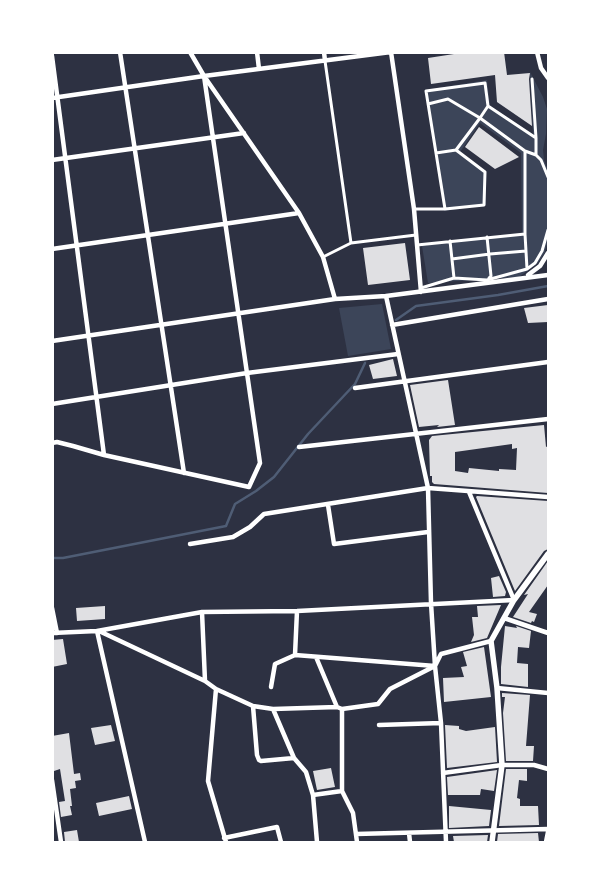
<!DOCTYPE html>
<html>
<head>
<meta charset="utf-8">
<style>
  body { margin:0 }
  #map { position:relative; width:601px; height:895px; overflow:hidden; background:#2d3142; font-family:"Libre Baskerville",serif }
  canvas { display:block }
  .frame { position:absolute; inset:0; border:54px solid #fff; pointer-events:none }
</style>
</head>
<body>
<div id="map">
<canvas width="601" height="895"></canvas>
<div class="frame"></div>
</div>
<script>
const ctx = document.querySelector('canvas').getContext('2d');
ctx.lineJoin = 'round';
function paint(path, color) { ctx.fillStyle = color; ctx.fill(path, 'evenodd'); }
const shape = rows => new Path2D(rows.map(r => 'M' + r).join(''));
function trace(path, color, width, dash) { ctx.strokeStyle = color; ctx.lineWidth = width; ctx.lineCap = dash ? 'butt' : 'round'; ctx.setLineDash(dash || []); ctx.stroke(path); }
const green = shape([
  [530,72,543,97,547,109,546,134,543,150,544,160,548,170,548,240,545,252,538,263,519,277,428,283,422,246,522,233,521,153,480,123,460,152,486,172,486,205,444,211,426,90,487,80,490,106,533,135],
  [382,304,391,349,348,356,339,308]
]);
const stream = shape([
  [396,320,416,306,498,295,548,286],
  [52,558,63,558,226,526,235,504,256,491,274,477,308,434,355,384,365,363]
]);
const building = shape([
  [467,52,504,52,507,75,530,73,529,79,532,126,497,102,495,75,431,84,428,58],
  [479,127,519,157,495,169,465,147],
  [405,243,410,280,368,285,363,248],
  [548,305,548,322,528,323,524,308],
  [393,359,397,376,373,379,369,365],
  [448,380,455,425,437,427,439,425,419,427,410,385],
  [544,425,546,447,548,446,548,493,434,484,432,482,432,476,430,476,429,440,432,436],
  [512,444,512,449,517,448,516,470,499,469,499,471,469,468,468,473,455,471,455,452],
  [477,496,548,501,548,549,544,551,515,591,476,497],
  [548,561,548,585,529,612,537,614,534,622,532,621,531,623,513,617,528,594,524,595],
  [499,576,506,592,505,596,493,597,491,578],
  [501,605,487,638,471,642,474,635,472,617,478,617,477,606],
  [105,606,105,619,77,621,76,608],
  [505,626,517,628,516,626,531,631,529,648,518,647,517,663,528,664,528,687,501,684,501,667],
  [63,639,67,664,52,667,52,640],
  [484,647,491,697,444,702,443,678,464,677,461,667,467,666,463,652],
  [502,693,530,695,526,746,534,746,533,761,506,761,503,713,505,697,502,697],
  [111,725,115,741,95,745,91,728],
  [445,725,459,726,459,729,466,731,495,727,497,762,447,768],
  [69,733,74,774,80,773,81,780,75,781,76,788,70,789,72,806,70,806,72,815,61,817,59,802,65,801,60,769,54,771,52,736],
  [331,768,335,787,317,790,313,771],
  [506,769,527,769,527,781,519,780,517,798,520,799,520,806,538,806,539,825,499,826],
  [497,770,494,791,481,789,480,795,448,795,447,777],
  [129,796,132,809,99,816,96,803],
  [449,806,491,810,489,826,449,828],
  [77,830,79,842,65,842,64,832],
  [538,833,539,842,497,842,498,834],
  [488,835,487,842,454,842,453,836]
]);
const pedestrian = shape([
  [325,61,351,243],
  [532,79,536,138],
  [428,104,448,99,480,118,525,151,536,155,536,138,488,106],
  [525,151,525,234],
  [536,155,541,160,548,177],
  [414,209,445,209,436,153,456,150,480,118,488,106,485,83,426,91,436,153],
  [445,209,484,205,485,172,456,150],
  [487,237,491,276,489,278],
  [450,241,454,278],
  [417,245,525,234,527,269,487,280,454,278,421,288],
  [323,257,351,243,416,235],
  [452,259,490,254,526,251],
  [527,269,535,263,542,251,548,230]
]);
const minor = shape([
  [120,52,184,473],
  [190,52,204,76,299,213,323,257,335,299],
  [257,52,259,69],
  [324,52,325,61],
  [391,52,414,209,421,292],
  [537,52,541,68,548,78],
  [52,56,104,455],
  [52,98,204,76,391,52],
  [52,160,244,133],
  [52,249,299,213],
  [528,275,540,266,548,253],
  [386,296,428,488,431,603,435,666,441,723,446,842],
  [392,325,548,299],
  [52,341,335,299,386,296,548,275],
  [355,388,548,362],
  [52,404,247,373,398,354],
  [52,443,57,442,73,446,104,455,249,487,260,463,204,76],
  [299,447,548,419],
  [328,505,334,544,428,532],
  [190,544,233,537,250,527,264,514,428,488,548,497],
  [52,608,57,633],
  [297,611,295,655,435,666,441,654,491,641],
  [202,612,205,681],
  [504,618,548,633],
  [97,631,145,842],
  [99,631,205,681,216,689,253,706,273,709,337,707,342,709,378,704,390,689,435,666],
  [52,633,97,631,202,612,297,611,514,600,469,492],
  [316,657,337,707],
  [271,687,275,664,295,655],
  [497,688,548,693],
  [216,689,208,781,226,842],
  [253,706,257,755,259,760,261,761,294,758,306,772,313,795,342,791],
  [273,709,294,758],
  [342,709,342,791,353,813,357,842],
  [379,725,441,723],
  [443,773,502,765,534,765,548,769],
  [52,780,61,842],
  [313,795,317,842],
  [409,833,410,842],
  [356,834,548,829],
  [224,838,277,827,281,842],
  [546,842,548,832]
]);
const secondary = shape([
  [492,842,502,765,497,688,491,641,514,600,548,554]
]);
paint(green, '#3c4559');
trace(stream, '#4f5d75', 2.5);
paint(building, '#e0e0e3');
trace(pedestrian, '#fff', 3);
trace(minor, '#fff', 4.5);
trace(secondary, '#fff', 5.5);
</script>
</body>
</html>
